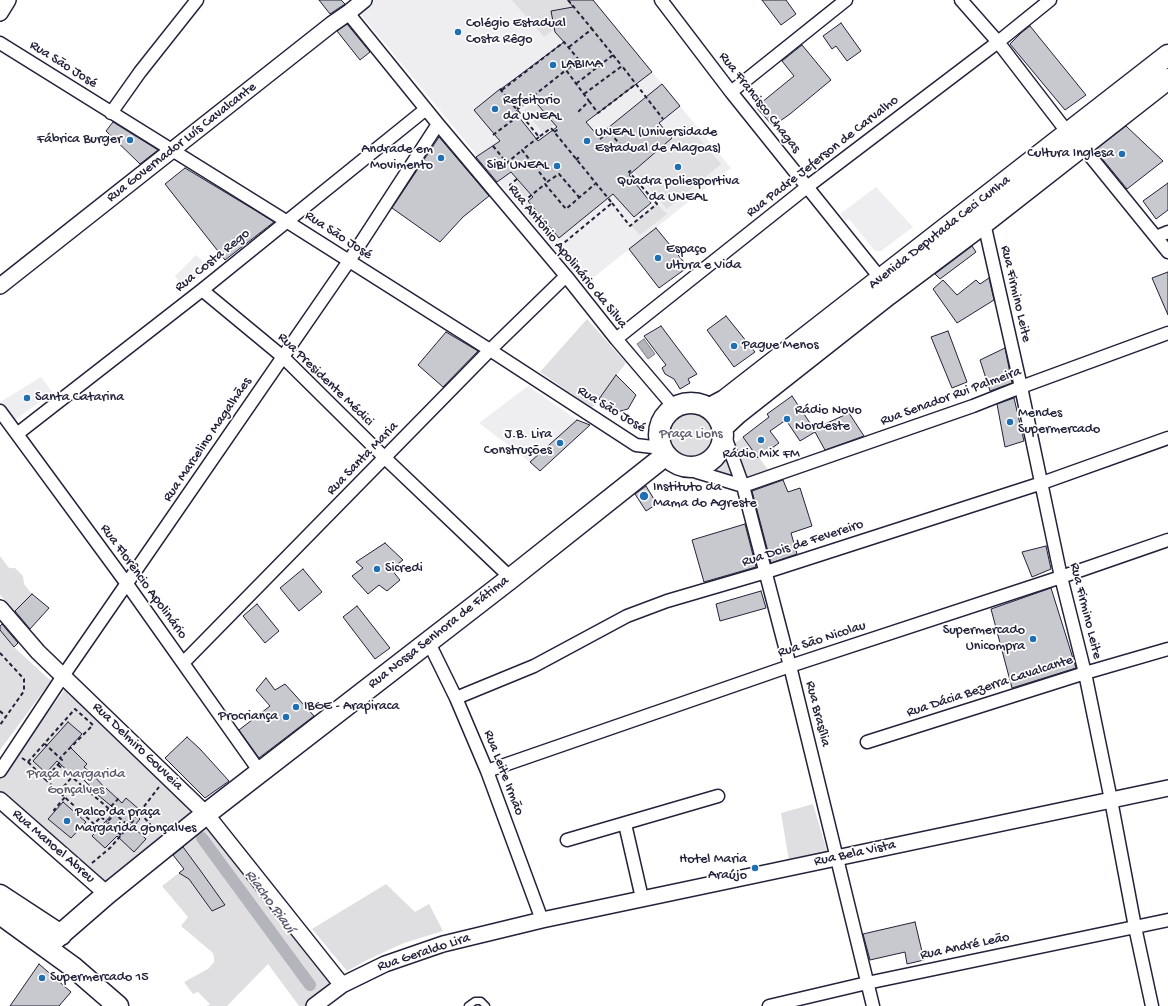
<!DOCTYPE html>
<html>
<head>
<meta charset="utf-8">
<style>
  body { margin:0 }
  canvas { display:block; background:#fff }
</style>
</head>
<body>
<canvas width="1168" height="1006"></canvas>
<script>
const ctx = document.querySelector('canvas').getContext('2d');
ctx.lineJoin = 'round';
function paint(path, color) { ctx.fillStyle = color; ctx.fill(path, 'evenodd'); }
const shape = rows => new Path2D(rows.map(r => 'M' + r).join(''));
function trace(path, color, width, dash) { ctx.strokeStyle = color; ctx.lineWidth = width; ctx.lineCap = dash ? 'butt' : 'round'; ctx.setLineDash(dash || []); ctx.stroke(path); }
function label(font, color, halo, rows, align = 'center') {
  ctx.font = font + ' "Gochi Hand",sans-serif'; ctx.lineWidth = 3.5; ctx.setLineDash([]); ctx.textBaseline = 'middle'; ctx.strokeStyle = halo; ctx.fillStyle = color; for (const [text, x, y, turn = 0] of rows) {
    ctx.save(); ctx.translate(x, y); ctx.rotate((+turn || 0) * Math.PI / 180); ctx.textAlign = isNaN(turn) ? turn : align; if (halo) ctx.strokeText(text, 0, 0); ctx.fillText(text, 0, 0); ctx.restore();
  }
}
const built = shape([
  [371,0,593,0,731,168,584,285,358,11],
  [876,187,913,227,881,251,875,251,849,219,846,221,840,214],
  [196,255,211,268,185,289,175,276],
  [41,377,53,393,13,421,0,402],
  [528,386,577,420,530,462,479,423]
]);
const green = shape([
  [512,0,568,0,580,15,556,33,553,30,544,37],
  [1168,55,1168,79,723,427,730,447,743,437,773,476,743,486,681,465,671,461,661,448,658,430,661,421,674,407,686,402,699,403,710,408],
  [535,102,554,124,544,134,524,110],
  [688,125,721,164,667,209,634,171],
  [518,181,529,194,524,199,513,185],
  [657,204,667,214,640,235,631,225],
  [587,319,626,363,592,408,540,372],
  [0,556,9,568,15,568,23,576,24,584,32,594,15,611,0,595],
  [0,630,14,647,51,681,0,750],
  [66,688,200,815,98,890,0,799,0,776],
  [813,804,828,855,789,861,781,813],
  [206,814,342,985,314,1006,299,1006,268,964,227,1006,207,1006,210,1004,198,992,193,994,184,982,208,969,214,962,214,958,213,953,181,926,188,917,162,886,179,873,189,879,211,911,225,905,177,838],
  [386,884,415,912,429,904,443,931,404,943,369,959,347,971,312,929]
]);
const water = shape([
  [644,339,655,354,648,359,637,344,644,339]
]);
const canal = shape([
  [202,838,310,985]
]);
const building = shape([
  [319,0,341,0,345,4,330,14,319,0],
  [568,0,593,0,652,72,586,122,598,136,662,84,680,106,659,123,672,138,629,175,651,203,634,217,613,194,559,238,528,201,533,197,511,172,497,182,476,157,500,141,474,110,500,89,501,89,564,42,555,32,551,11,573,7,568,0],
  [532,98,557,127,538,141,515,112,532,98],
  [762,0,786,0,796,14,781,25,762,0],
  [841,23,861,51,847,61,836,46,832,49,823,36,841,23],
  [347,24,370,52,360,60,337,31,347,24],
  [1030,26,1086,95,1065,110,1010,44,1021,33,1030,26],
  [802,45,831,80,790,114,773,126,756,107,794,76,782,61,802,45],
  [113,122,158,150,140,164,106,131,113,122],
  [1126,126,1163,161,1127,189,1095,150,1126,126],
  [439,137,489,196,463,217,440,242,392,208,439,137],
  [185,168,253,209,274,222,225,260,165,184,185,168],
  [1168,183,1168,210,1156,219,1143,201,1168,183],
  [656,228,688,267,659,288,629,249,656,228],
  [972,246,976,252,940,279,935,274,972,246],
  [1168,272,1168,315,1152,278,1168,272],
  [989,278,994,300,957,323,933,289,943,280,957,295,976,280,980,284,989,278],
  [726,316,755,352,734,367,707,330,726,316],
  [661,326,697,374,688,379,690,383,680,389,674,379,665,374,662,368,666,365,644,336,661,326],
  [948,331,967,382,952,388,931,337,948,331],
  [446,332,478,351,443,387,418,365,446,332],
  [1005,348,1012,383,990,391,980,360,1005,348],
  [616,375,636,395,628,409,617,412,599,399,616,375],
  [792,396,814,429,849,413,864,436,825,450,815,432,800,441,786,420,770,431,779,443,758,458,743,437,769,417,767,414,792,396],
  [1014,398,1024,441,1005,447,997,404,1014,398],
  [577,420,590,425,540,471,530,462,577,420],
  [783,480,788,492,800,488,812,526,791,533,797,554,771,563,752,491,783,480],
  [646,486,657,504,646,511,635,494,646,486],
  [745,524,756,567,704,582,692,540,745,524],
  [385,543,403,560,391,569,400,580,387,591,379,585,368,594,352,576,363,568,356,562,385,543],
  [1046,546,1051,569,1032,577,1022,552,1046,546],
  [303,569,322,592,299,611,280,588,303,569],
  [1051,588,1076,668,1012,688,991,609,1051,588],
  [761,591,766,608,720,621,716,604,761,591],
  [32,594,49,608,30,629,15,611,32,594],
  [257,604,279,631,265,643,243,616,257,604],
  [357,606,390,648,375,659,343,617,357,606],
  [2,624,18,643,14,647,0,630,0,626,2,624],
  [266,678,275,690,285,684,314,716,259,758,239,730,270,706,256,690,266,678],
  [68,722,82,734,70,747,87,764,84,767,92,774,106,789,106,788,122,803,126,798,140,810,136,815,140,819,135,825,130,821,129,823,146,839,134,852,117,836,105,848,92,836,116,810,98,795,86,782,77,774,74,777,57,761,46,773,33,761,68,722],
  [187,737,200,749,229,781,205,798,165,758,187,737],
  [63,802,86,822,71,838,48,819,63,802],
  [183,847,200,870,225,905,212,911,189,879,179,873,184,869,173,855,183,847],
  [915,922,924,960,907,964,905,952,870,960,863,934,915,922],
  [39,964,71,992,59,1006,10,1006,39,964]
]);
const path = shape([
  [568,0,592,29],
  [569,47,592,29,613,55,577,83],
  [613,55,622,66],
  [500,89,539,137,551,128,612,203,559,247,572,261],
  [502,90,564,42,579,60,566,70,589,101,578,112],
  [584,94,622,66,663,119],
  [589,101,598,113,636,84],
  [517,109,566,70],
  [554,132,559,129],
  [493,135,521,114],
  [539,137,522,150,547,182],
  [600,139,608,131,620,144],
  [493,146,507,163,522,150],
  [576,160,581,155],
  [517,179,510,185,559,247],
  [547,182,559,174,579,197],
  [523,202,545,184,566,209,595,184],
  [612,203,630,226,657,204,629,172,633,169],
  [0,653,24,679,24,691,0,725],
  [0,711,6,717],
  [22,758,28,762,75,709,93,725,60,758],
  [28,762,45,779,62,760,45,744],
  [58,765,115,814],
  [45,779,94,824,120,797],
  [59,792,72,777],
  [55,811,54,810,65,797],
  [140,813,158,833],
  [101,817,107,822],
  [121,835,107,822,115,814,129,826],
  [92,863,110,848,129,826,159,787]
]);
const service = shape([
  [468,1006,475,1001,481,1001,486,1006]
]);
const minor = shape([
  [661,0,731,92,881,279],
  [961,0,998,42,1068,133,1082,146,1168,252],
  [348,13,438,124,566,276,616,339,674,407],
  [0,43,286,221,490,350,636,445,661,448],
  [731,92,846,0],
  [111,113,140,72,197,0],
  [981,221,984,223,1021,387,1061,577,1085,673,1111,800,1135,927,1152,1006],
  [1156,237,1168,232],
  [202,290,283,357,385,458,511,578],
  [616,339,807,187,998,42,1050,0],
  [0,411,127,584,260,772],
  [723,431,743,486,790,666,873,1006],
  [17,434,202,290,426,109],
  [681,465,697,472,743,486],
  [743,486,973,406,1021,387,1168,333],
  [428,641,456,698,487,771,542,920],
  [183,663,490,350,566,276],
  [456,698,534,666,627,616,667,601,766,572,1042,483,1168,438],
  [867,742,1085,673,1168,649],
  [0,771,63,676,349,261,438,124],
  [487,771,790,666,1061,577,1168,540],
  [625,824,642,898],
  [567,840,718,796],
  [769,1006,867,983,1168,920]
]);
const tertiary = shape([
  [0,13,8,0],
  [0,286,332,24,348,13,364,0],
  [0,608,38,652,206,814,342,985],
  [0,800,107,894],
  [314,1006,342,985,385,964,443,944,542,920,1168,788]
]);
const primary = shape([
  '659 435a32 32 0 1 1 64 0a32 32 0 1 1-64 0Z',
  [710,408,725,400,1168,55],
  [723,427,737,414,888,295,984,223,1168,79],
  [0,895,61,935],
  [0,914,73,967,118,1006],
  [46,947,107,894,206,814,511,578,666,455]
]);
const markers = [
  [458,32,4,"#1f6fb2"],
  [553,65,4,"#1f6fb2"],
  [495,109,4,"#1f6fb2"],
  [130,140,4,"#1f6fb2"],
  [587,141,4,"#1f6fb2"],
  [1122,154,4,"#1f6fb2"],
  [441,158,4,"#1f6fb2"],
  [557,166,4,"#1f6fb2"],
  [678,167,4,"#1f6fb2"],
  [658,258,4,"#1f6fb2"],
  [734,346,4,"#1f6fb2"],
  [27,398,4,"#1f6fb2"],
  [787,419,4,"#1f6fb2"],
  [1010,422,4,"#1f6fb2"],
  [761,440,4,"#1f6fb2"],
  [560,443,4,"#1f6fb2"],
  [644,496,5,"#1f6fb2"],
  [377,569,4,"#1f6fb2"],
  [1033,639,4,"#1f6fb2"],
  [296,707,4,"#1f6fb2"],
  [286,717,4,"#1f6fb2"],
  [67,821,4,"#1f6fb2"],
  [755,868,4,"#1f6fb2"],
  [42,978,4,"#1f6fb2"]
];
const poiNames = [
  ["Colégio Estadual",466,24],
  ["Costa Rêgo",466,40],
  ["LABIMA",561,65],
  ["Refeitorio",503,101],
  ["da UNEAL",503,117],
  ["UNEAL (Universidade",595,133],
  ["Estadual de Alagoas)",595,149],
  ["Fábrica Burger",122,140,"right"],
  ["Andrade em",433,150,"right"],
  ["Movimento",433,166,"right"],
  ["Cultura Inglesa",1114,154,"right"],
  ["SiBi UNEAL",549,166,"right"],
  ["Quadra poliesportiva",678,182,"center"],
  ["da UNEAL",678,198,"center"],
  ["Espaço",666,250],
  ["ultura e Vida",666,266],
  ["Pague Menos",742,346],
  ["Santa Catarina",35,398],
  ["Rádio Novo",795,411],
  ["Nordeste",795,427],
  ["Mendes",1018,414],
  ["Supermercado",1018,430],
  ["J.B. Lira",552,435,"right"],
  ["Construções",552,451,"right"],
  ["Rádio Mix FM",761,455,"center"],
  ["Instituto da",653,488],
  ["Mama do Agreste",653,504],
  ["Sicredi",385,569],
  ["Supermercado",1025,631,"right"],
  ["Unicompra",1025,647,"right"],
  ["IBGE - Arapiraca",304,707],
  ["Procriança",278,717,"right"],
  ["Palco da praça",75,813],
  ["Margarida gonçalves",75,829],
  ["Hotel Maria",747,860,"right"],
  ["Araújo",747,876,"right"],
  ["Supermercado 15",50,978]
];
const streetNames = [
  ["Rua São José",63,65,32],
  ["Rua Francisco Chagas",759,103,52],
  ["Rua Governador Luís Cavalcante",182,143,-38],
  ["Rua Padre Jeferson de Carvalho",823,157,-38],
  ["Avenida Deputada Ceci Cunha",940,233,-38],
  ["Rua São José",338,236,33],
  ["Rua Antônio Apolinário da Silva",567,257,51],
  ["Rua Costa Rego",213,261,-39],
  ["Rua Firmino Leite",1015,294,77],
  ["Rua Presidente Médici",325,380,44],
  ["Rua Senador Rui Palmeira",951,397,-20],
  ["Rua São José",611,410,31],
  ["Rua Marcelino Magalhães",208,440,-56],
  ["Rua Santa Maria",363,459,-46],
  ["Rua Dois de Fevereiro",803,544,-18],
  ["Rua Florêncio Apolinário",143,582,54],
  ["Rua Firmino Leite",1085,611,76],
  ["Rua Nossa Senhora de Fátima",439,633,-38],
  ["Rua São Nicolau",822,640,-18],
  ["Rua Dácia Bezerra Cavalcante",990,687,-18],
  ["Rua Brasília",817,714,76],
  ["Rua Delmiro Gouveia",137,747,44],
  ["Rua Leite Irmão",503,773,69],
  ["Rua Manoel Abreu",53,847,41],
  ["Rua Bela Vista",855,854,-12],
  ["Rua André Leão",965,947,-12],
  ["Rua Geraldo Lira",424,953,-18]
];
const parkNames = [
  ["Praça Lions",691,435],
  ["Praça Margarida",76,775],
  ["Gonçalves",76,791]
];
const waterNames = [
  ["Riacho Piauí",269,902,54]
];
paint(built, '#eeeef1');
paint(green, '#dfdfe2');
paint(water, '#b4b4bc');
trace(water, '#7a7a88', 1);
trace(canal, '#b4b4bc', 12);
paint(building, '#c8c8cf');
trace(building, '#22223b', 1);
trace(service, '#22223b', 9);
trace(minor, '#22223b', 15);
trace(tertiary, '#22223b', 18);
trace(primary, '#22223b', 23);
trace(path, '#22223b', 2, [4, 3]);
trace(service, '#fff', 6);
trace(minor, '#fff', 12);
trace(tertiary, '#fff', 15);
trace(primary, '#fff', 20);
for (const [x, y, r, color] of markers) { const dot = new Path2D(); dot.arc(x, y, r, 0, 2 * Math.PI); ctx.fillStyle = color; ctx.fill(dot); trace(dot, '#fff', 1.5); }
label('14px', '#22223b', '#fff', poiNames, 'left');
label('14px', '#22223b', '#fff', streetNames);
label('14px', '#5b5b6d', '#fff', parkNames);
label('italic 15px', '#5c5c6f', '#fff', waterNames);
</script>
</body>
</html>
